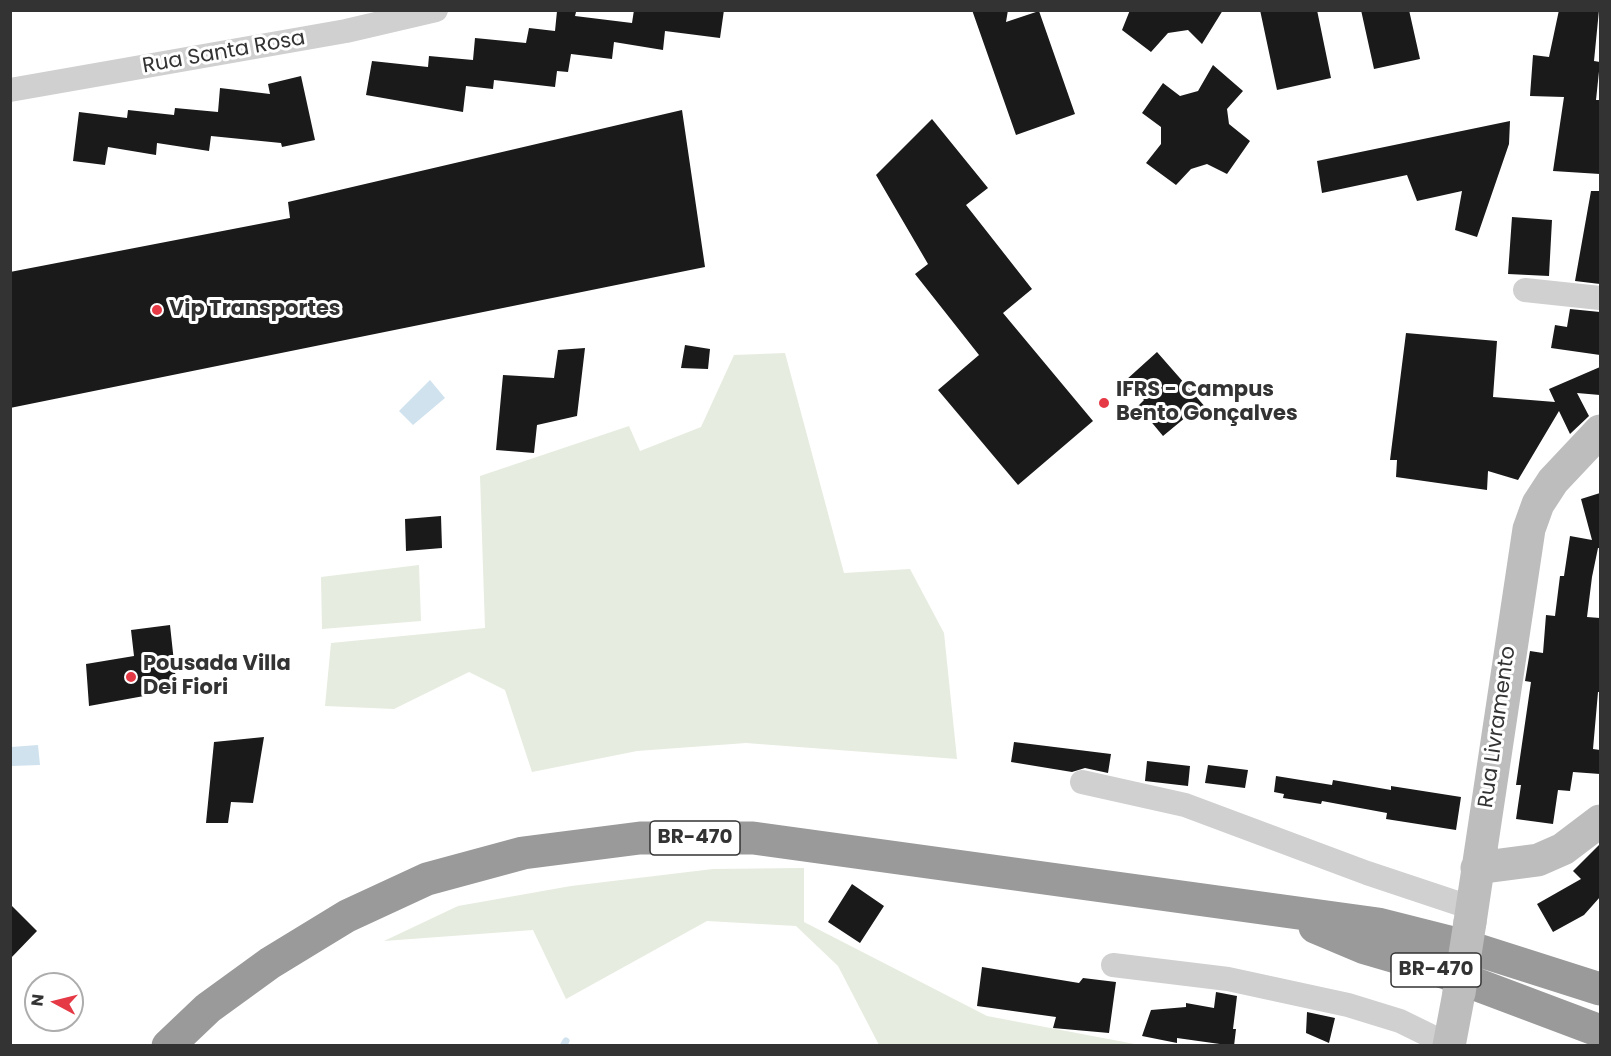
<!DOCTYPE html>
<html>
<head>
<meta charset="utf-8">
<style>
  body { margin:0 }
  #map { position:relative; width:1611px; height:1056px; overflow:hidden; background:#fff; font-family:Poppins,sans-serif }
  canvas { display:block }
  .frame { position:absolute; inset:0; border:12px solid #333; pointer-events:none }
  .north { position:absolute; left:24px; top:972px; width:60px; height:60px; box-sizing:border-box; background:#fff; border:2px solid #adadad; border-radius:50%; rotate:277deg; font-size:16px; font-weight:700; line-height:24px; text-align:center; color:#333 }
  .north::after { content:''; display:block; margin:auto; width:21px; height:27px; background:#e63946; clip-path:polygon(50% 0,100% 100%,50% 72%,0 100%) }
</style>
</head>
<body>
<div id="map">
<canvas width="1611" height="1056"></canvas>
<div class="frame"></div>
<div class="north">N</div>
</div>
<script>
const ctx = document.querySelector('canvas').getContext('2d');
ctx.lineJoin = 'round';
function paint(path, color) { ctx.fillStyle = color; ctx.fill(path, 'evenodd'); }
const shape = rows => new Path2D(rows.map(r => 'M' + r).join(''));
function trace(path, color, width, dash) { ctx.strokeStyle = color; ctx.lineWidth = width; ctx.lineCap = dash ? 'butt' : 'round'; ctx.setLineDash(dash || []); ctx.stroke(path); }
function label(font, color, halo, rows, align = 'center') {
  ctx.font = font + ' Poppins,sans-serif'; ctx.lineWidth = 6; ctx.setLineDash([]); ctx.textBaseline = 'middle'; ctx.strokeStyle = halo; ctx.fillStyle = color; for (const [text, x, y, turn = 0] of rows) {
    ctx.save(); ctx.translate(x, y); ctx.rotate((+turn || 0) * Math.PI / 180); ctx.textAlign = isNaN(turn) ? turn : align; if (halo) ctx.strokeText(text, 0, 0); ctx.fillText(text, 0, 0); ctx.restore();
  }
}
const green = shape([
  [785,353,844,573,910,569,944,633,957,759,746,743,637,751,532,772,505,690,469,672,394,709,325,706,331,643,485,628,480,476,629,426,640,451,701,427,734,355],
  [419,565,421,621,322,629,321,577],
  [804,868,804,922,987,1016,1140,1045,879,1045,838,966,796,926,707,921,566,999,533,930,384,941,458,906,571,886,713,869]
]);
const water = shape([
  [430,380,445,398,413,425,399,411],
  [38,745,40,765,11,766,11,747]
]);
const stream = shape([
  [563,1046,566,1041]
]);
const building = shape([
  [634,10,724,10,720,38,665,31,663,50,614,42,612,59,571,54,568,72,557,71,555,87,494,80,493,89,466,86,463,112,366,95,372,61,428,67,429,56,473,60,475,38,526,43,529,28,555,31,557,11,576,12,575,16,632,23],
  [972,10,1008,10,1006,22,1039,11,1075,114,1016,135],
  [1130,10,1223,10,1202,44,1188,30,1168,33,1151,52,1122,30],
  [1260,10,1317,10,1331,78,1277,90],
  [1361,10,1409,10,1420,59,1374,69],
  [1559,10,1599,10,1594,61,1600,62,1596,100,1600,100,1600,174,1553,171,1564,97,1530,96,1533,55,1549,57],
  [1213,65,1243,91,1227,109,1229,124,1250,141,1227,174,1207,164,1191,169,1176,185,1146,163,1161,144,1161,127,1142,113,1163,83,1180,96,1198,91],
  [301,76,315,140,282,147,281,143,211,136,209,151,157,143,156,155,108,147,105,165,73,161,79,112,127,118,128,110,174,115,175,108,218,112,220,88,270,94,268,84],
  [682,110,705,267,10,408,10,272,290,218,288,202],
  [932,119,988,188,966,205,1032,289,1003,313,1093,421,1018,485,938,390,979,355,915,274,928,264,876,175],
  [1510,121,1509,144,1477,237,1455,230,1462,191,1417,201,1407,175,1322,193,1317,161],
  [1591,191,1600,191,1600,284,1575,281],
  [1512,217,1552,220,1549,276,1508,274],
  [1570,309,1600,312,1600,355,1551,348,1555,325,1567,327],
  [1406,333,1497,341,1493,397,1555,402,1549,389,1600,367,1600,395,1577,393,1589,416,1570,434,1559,411,1518,480,1488,471,1487,490,1396,477,1397,460,1390,460],
  [685,345,710,349,708,369,681,368],
  [585,348,577,416,537,425,534,453,496,450,503,375,554,378,558,350],
  [1157,352,1207,409,1191,423,1186,417,1163,436,1138,406,1144,400,1126,380],
  [1600,493,1600,548,1598,548,1592,577,1587,617,1600,618,1600,692,1598,692,1593,749,1600,750,1600,774,1573,772,1570,791,1558,790,1553,824,1516,819,1521,785,1516,785,1531,682,1525,681,1530,651,1543,653,1546,615,1555,616,1560,576,1564,576,1570,536,1592,540,1581,499],
  [441,516,442,548,406,551,405,519],
  [170,625,177,690,89,706,86,664,134,656,131,630],
  [264,737,253,803,231,802,228,823,206,823,214,742],
  [1014,742,1111,754,1108,773,1085,768,1072,772,1011,762],
  [1147,761,1190,766,1188,786,1145,781],
  [1208,765,1248,770,1245,788,1205,783],
  [1276,776,1332,785,1333,780,1391,790,1391,786,1461,797,1456,830,1386,819,1387,813,1322,801,1321,804,1283,798,1284,794,1274,792],
  [1600,844,1600,897,1584,915,1553,932,1537,904,1581,879,1573,871],
  [852,884,884,906,860,943,828,922],
  [10,904,37,931,10,959],
  [982,967,1079,983,1083,978,1116,982,1109,1033,1053,1028,1056,1017,977,1006],
  [1216,992,1237,996,1233,1029,1236,1029,1234,1046,1177,1038,1177,1043,1142,1036,1151,1010,1186,1007,1186,1003,1214,1008],
  [1307,1012,1335,1018,1329,1043,1306,1033]
]);
const street = shape([
  [10,90,346,31,436,10],
  [1525,290,1600,298],
  [1082,782,1185,805,1367,873,1472,908],
  [1113,965,1228,979,1348,1005,1400,1021,1449,1045]
]);
const secondary = shape([
  [1477,868,1538,860,1563,849,1600,821],
  [1470,922,1529,529,1538,504,1553,481,1600,431],
  [1449,1046,1459,993]
]);
const highway = shape([
  [1315,927,1365,948,1430,967,1600,1031],
  [168,1046,208,1008,270,963,347,916,427,879,523,853,640,838,753,838,1378,924,1465,946,1600,989]
]);
const secondaryBridge = shape([
  [1459,993,1470,922]
]);
const markers = [
  [157,310,6,"#e63946"],
  [1104,403,6,"#e63946"],
  [131,677,6,"#e63946"]
];
const shields = [
  [695,838,90],
  [1436,970,90]
];
const shieldNames = [
  ["BR-470",695,838],
  ["BR-470",1436,970]
];
const streetNames = [
  ["Rua Santa Rosa",224,53,-10],
  ["Rua Livramento",1498,727,-82]
];
const poiNames = [
  ["Vip Transportes",169,310],
  ["IFRS - Campus",1116,391],
  ["Bento Gonçalves",1116,415],
  ["Pousada Villa",143,665],
  ["Dei Fiori",143,689]
];
paint(green, '#e6ecdf');
paint(water, '#cfe2ee');
trace(stream, '#cfe2ee', 7);
paint(building, '#1a1a1a');
trace(street, '#d0d0d0', 24);
trace(secondary, '#bdbdbd', 33);
trace(highway, '#9a9a9a', 33);
trace(secondaryBridge, '#bdbdbd', 33);
for (const [x, y, r, color] of markers) { const dot = new Path2D(); dot.arc(x, y, r, 0, 2 * Math.PI); ctx.fillStyle = color; ctx.fill(dot); trace(dot, '#fff', 2); }
for (const [x, y, w] of shields) { const box = new Path2D(); box.roundRect(x - w / 2, y - 17, w, 34, 4.5); ctx.fillStyle = '#fff'; ctx.fill(box); trace(box, '#333', 1.5); }
label('bold 20px', '#333', null, shieldNames);
label('21px', '#333', '#fff', streetNames);
label('bold 21px', '#333', '#fff', poiNames, 'left');
</script>
</body>
</html>
